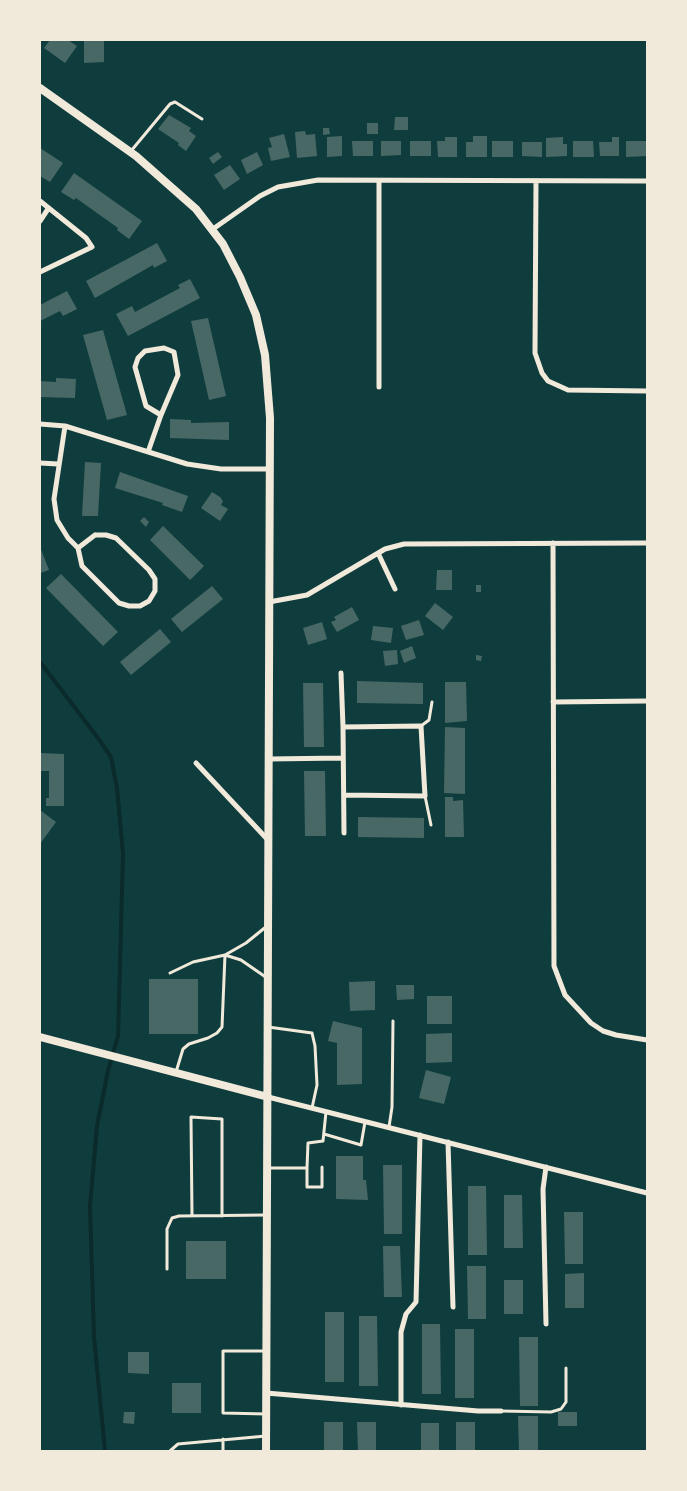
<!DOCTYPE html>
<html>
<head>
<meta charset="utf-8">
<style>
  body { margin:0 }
  #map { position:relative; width:687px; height:1491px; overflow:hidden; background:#0f3d3e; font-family:Barlow,sans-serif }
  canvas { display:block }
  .frame { position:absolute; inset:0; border:41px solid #f1e9da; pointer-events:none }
</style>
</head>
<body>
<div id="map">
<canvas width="687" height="1491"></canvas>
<div class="frame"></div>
</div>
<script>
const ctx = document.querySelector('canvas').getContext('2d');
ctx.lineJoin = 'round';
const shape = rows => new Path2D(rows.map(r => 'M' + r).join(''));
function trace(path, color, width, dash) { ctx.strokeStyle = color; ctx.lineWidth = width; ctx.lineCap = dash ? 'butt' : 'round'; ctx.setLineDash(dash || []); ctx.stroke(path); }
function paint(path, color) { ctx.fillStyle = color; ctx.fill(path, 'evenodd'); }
const stream = shape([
  [40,662,98,738,111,757,117,788,123,854,118,1036,108,1071,97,1126,90,1206,94,1337,105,1451]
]);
const building = shape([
  [50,40,68,40,77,46,65,63,44,48],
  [84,40,104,40,104,62,84,63],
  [169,115,191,128,189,131,196,136,186,151,178,145,179,143,158,129],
  [395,117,408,117,408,130,394,130],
  [367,123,378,123,378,134,367,134],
  [323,128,329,128,330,134,323,135],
  [305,131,306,135,315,134,317,156,297,158,295,132],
  [284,134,290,157,271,161,268,148,272,147,269,138],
  [342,136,342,156,327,157,327,137],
  [473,136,487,136,487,157,466,157,466,142,473,142],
  [445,137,457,137,457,157,438,157,437,141,445,141],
  [563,137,563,144,567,144,567,156,546,157,546,138],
  [612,137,619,137,619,156,600,156,599,142,612,142],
  [352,141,373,141,373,156,353,156],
  [381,141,401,141,401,155,381,156],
  [410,141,431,141,431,156,410,156],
  [492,141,513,141,513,157,492,157],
  [573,141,593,141,594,157,573,157],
  [626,141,646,141,647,156,626,157],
  [522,142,542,142,542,157,522,156],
  [40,148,63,163,50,182,40,176],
  [218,152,222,157,213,164,209,158],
  [257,152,263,165,247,174,241,160],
  [230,165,240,179,224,190,214,175],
  [74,173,142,221,129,239,117,230,118,228,76,198,74,200,61,192],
  [157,243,167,261,154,268,153,265,95,298,86,281],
  [190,279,200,298,128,336,116,314,132,306,135,312,180,288,178,285],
  [67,291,77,309,63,316,60,311,40,321,40,305],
  [208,318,226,396,209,400,191,321],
  [103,330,127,415,107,420,83,335],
  [56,378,76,379,75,398,40,397,40,381,56,382],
  [170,419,191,420,191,423,229,422,229,440,170,438],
  [85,462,101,463,98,516,82,516],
  [120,472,188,496,182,512,162,505,163,503,115,488],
  [212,492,220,497,223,501,221,505,228,509,220,521,201,508],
  [144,517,149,522,146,527,140,521],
  [163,526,204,566,190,580,150,540],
  [40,547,49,570,40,573],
  [437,570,452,570,452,590,436,590],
  [61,574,118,632,103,646,46,588],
  [476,585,481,585,481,592,476,592],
  [212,586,223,599,182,632,171,619],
  [435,603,453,617,443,630,425,616],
  [352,607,359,620,337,632,331,622,336,620,334,617],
  [419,620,424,635,406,640,401,626],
  [322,622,327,639,308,645,303,628],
  [373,626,393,628,391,643,371,640],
  [160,629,171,642,131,675,120,662],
  [412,646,416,658,404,663,400,651],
  [397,650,398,664,385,666,383,651],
  [476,655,482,656,481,661,476,660],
  [357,681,423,683,423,704,357,703],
  [445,682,466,682,467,721,445,723],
  [303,683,323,683,324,747,304,747],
  [445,727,465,728,465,794,444,793],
  [40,753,64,754,64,806,46,806,46,798,49,798,49,771,40,771],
  [304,771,325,771,326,836,305,836],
  [445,797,453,797,453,801,463,800,464,837,445,837],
  [40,810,56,822,40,844],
  [358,817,424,818,424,838,358,837],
  [149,979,198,979,198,1034,149,1034],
  [375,981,375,1010,350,1011,349,982],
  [396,985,414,985,414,999,397,1000],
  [427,996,452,996,452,1024,427,1024],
  [333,1021,362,1028,362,1084,337,1085,337,1043,328,1041],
  [452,1033,452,1062,426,1063,426,1034],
  [426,1070,451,1077,444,1104,419,1098],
  [336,1156,363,1156,363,1180,366,1180,368,1200,336,1199],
  [383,1165,402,1165,402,1234,384,1234],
  [468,1186,486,1186,487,1255,468,1255],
  [504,1195,522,1195,523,1248,504,1248],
  [564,1212,583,1212,583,1264,565,1264],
  [186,1241,226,1241,226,1279,186,1279],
  [383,1246,400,1246,402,1297,384,1297],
  [467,1266,486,1266,486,1319,468,1319],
  [584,1273,584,1308,565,1308,565,1274],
  [504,1280,523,1280,523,1314,504,1314],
  [325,1312,344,1312,344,1382,325,1382],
  [359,1316,377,1316,378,1386,359,1386],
  [422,1324,440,1324,441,1394,422,1394],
  [455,1329,474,1329,474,1398,455,1398],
  [519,1337,538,1337,538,1406,520,1406],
  [128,1352,149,1352,149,1374,128,1373],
  [172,1383,201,1383,201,1413,172,1413],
  [124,1412,135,1412,134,1424,123,1423],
  [558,1412,577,1412,577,1426,558,1426],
  [518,1416,538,1416,538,1451,519,1451],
  [324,1422,343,1422,343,1451,324,1451],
  [357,1422,376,1422,376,1451,358,1451],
  [456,1422,475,1422,475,1451,456,1451],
  [421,1423,439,1423,439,1451,421,1451]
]);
const service = shape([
  [131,151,170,104,175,102,202,119],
  [421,726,429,720,432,702],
  [425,796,431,825],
  [225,955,241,960,267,978],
  [170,973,193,962,225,955,246,943,267,926],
  [268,1027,312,1033,315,1046,317,1085,312,1108],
  [176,1072,183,1049,189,1044,208,1038,217,1033,222,1027,225,955],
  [389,1127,392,1107,393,1021],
  [324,1134,361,1145,365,1122],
  [267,1168,307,1168,308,1143,323,1141,326,1112],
  [307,1168,307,1187,322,1187,322,1167],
  [192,1216,191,1117,222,1119,222,1216],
  [167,1269,167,1229,172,1218,179,1216,266,1215],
  [265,1351,223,1351,223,1413,266,1414],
  [501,1411,551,1412,561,1409,566,1402,566,1368],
  [170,1451,178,1444,266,1436],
  [223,1451,223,1439]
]);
const minor = shape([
  [379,181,379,387],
  [536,181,535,353,542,373,548,381,568,390,647,391],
  [40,201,86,238,92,247,40,272],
  [40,221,48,209],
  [213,229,260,196,278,187,318,180,647,181],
  [164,348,174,352,178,375,161,415,146,406,135,367,138,358,145,351,164,348],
  [40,424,65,426,187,464,221,469,269,469],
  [65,426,54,499,57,520,68,538,78,548],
  [148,452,161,415],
  [40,463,58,464],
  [95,535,106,535,116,538,149,570,155,579,155,591,149,601,140,606,129,606,119,603,82,566,78,548,95,535],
  [553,543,554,966,565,995,591,1023,603,1031,616,1035,647,1040],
  [378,553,395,589],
  [269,602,307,595,385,549,404,544,647,543],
  [341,673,343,727,344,833],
  [553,702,647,701],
  [343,727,421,726,425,796,344,795],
  [269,759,342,758],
  [196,763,268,840],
  [268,1097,647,1193],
  [448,1142,453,1307],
  [546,1324,543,1189,546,1167],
  [266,1393,478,1411,501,1411],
  [401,1405,401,1332,406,1314,416,1302,420,1135]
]);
const tertiary = shape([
  [40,88,136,156,196,209,223,244,240,277,256,315,265,355,270,418,266,1451],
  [40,1037,268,1097]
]);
trace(stream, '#0a2a2b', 4);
paint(building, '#486865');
trace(service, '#f1e9da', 3);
trace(minor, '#f1e9da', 5);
trace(tertiary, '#f1e9da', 8);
</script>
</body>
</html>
